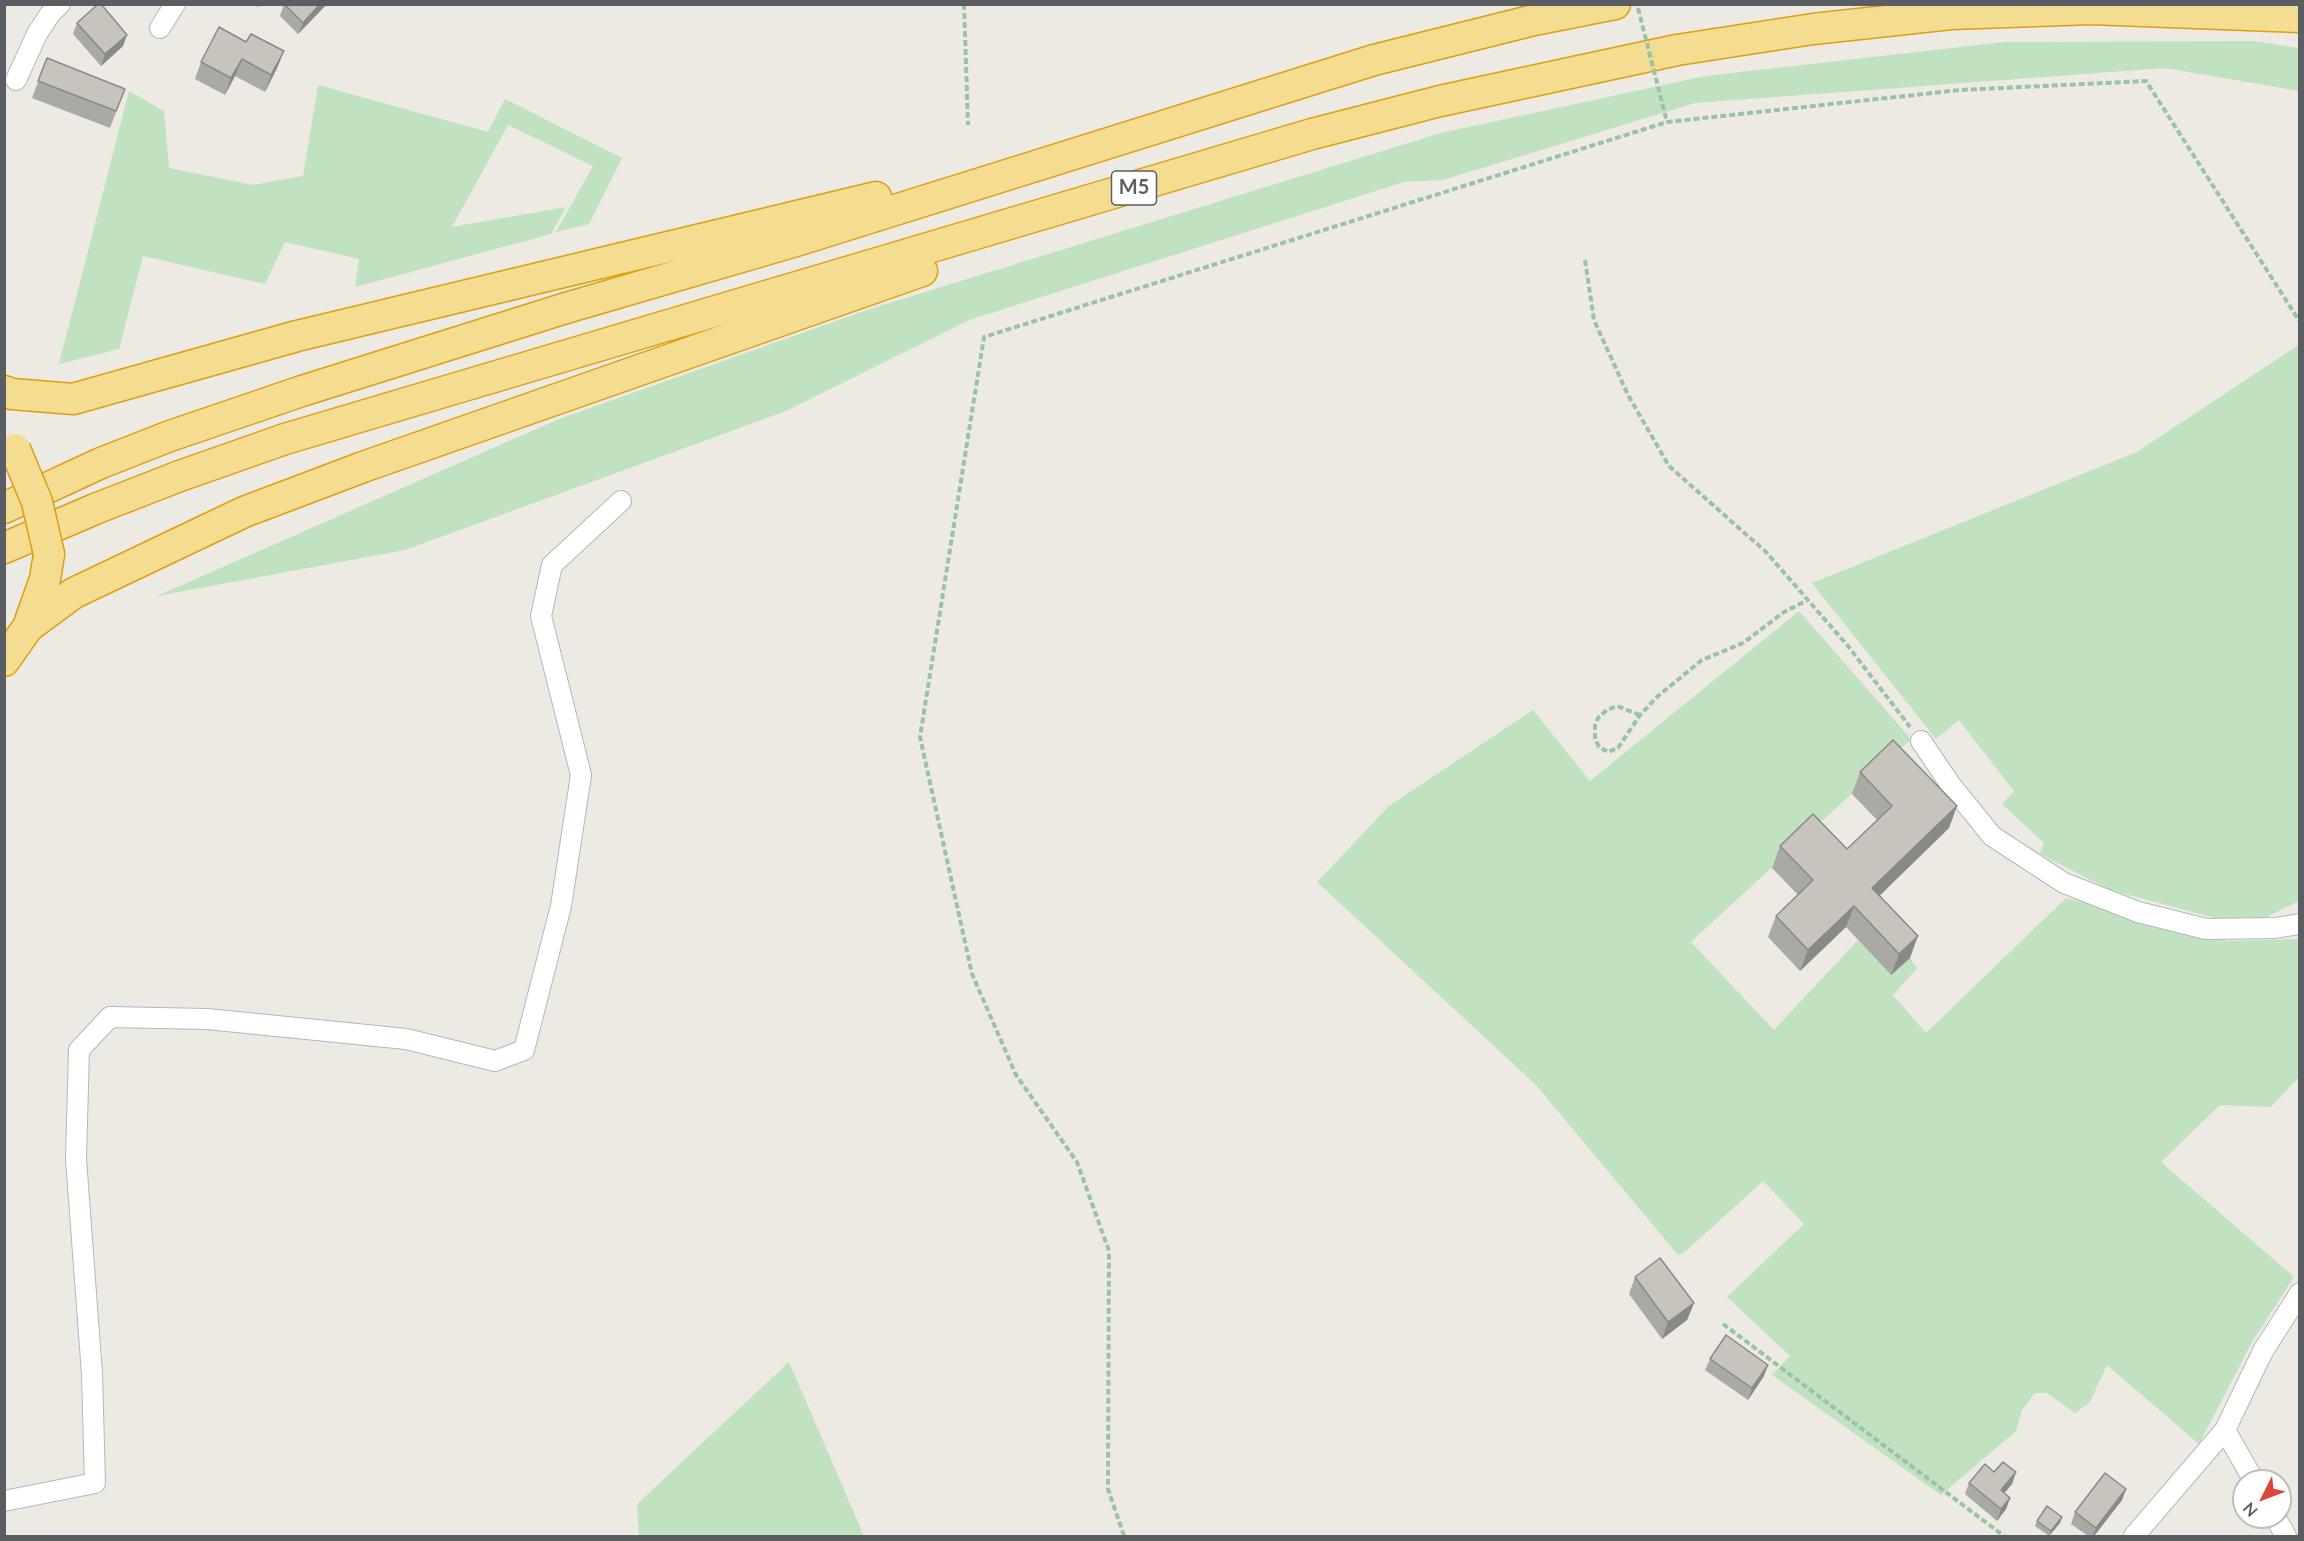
<!DOCTYPE html>
<html>
<head>
<meta charset="utf-8">
<style>
  body { margin:0 }
  #map { position:relative; width:2304px; height:1541px; overflow:hidden; background:#eceae2; font-family:Lato,sans-serif }
  canvas { display:block }
  .frame { position:absolute; inset:0; border:6px solid #5a5d61; pointer-events:none }
  .north { position:absolute; left:2232px; top:1469px; width:60px; height:60px; box-sizing:border-box; background:#fff; border:2px solid #bdbec0; border-radius:50%; rotate:228deg; font-size:16px; font-weight:700; line-height:24px; text-align:center; color:#5a5d61 }
  .north::after { content:''; display:block; margin:auto; width:21px; height:27px; background:#db4839; clip-path:polygon(50% 0,100% 100%,50% 72%,0 100%) }
</style>
</head>
<body>
<div id="map">
<canvas width="2304" height="1541"></canvas>
<div class="frame"></div>
<div class="north">N</div>
</div>
<script>
const ctx = document.querySelector('canvas').getContext('2d');
ctx.lineJoin = 'round';
function paint(path, color) { ctx.fillStyle = color; ctx.fill(path, 'evenodd'); }
const shape = rows => new Path2D(rows.map(r => 'M' + r).join(''));
function trace(path, color, width, dash) { ctx.strokeStyle = color; ctx.lineWidth = width; ctx.lineCap = dash ? 'butt' : 'round'; ctx.setLineDash(dash || []); ctx.stroke(path); }
function label(font, color, halo, rows, align = 'center') {
  ctx.font = font + ' Lato,sans-serif'; ctx.lineWidth = 5; ctx.setLineDash([]); ctx.textBaseline = 'middle'; ctx.strokeStyle = halo; ctx.fillStyle = color; for (const [text, x, y, turn = 0] of rows) {
    ctx.save(); ctx.translate(x, y); ctx.rotate((+turn || 0) * Math.PI / 180); ctx.textAlign = isNaN(turn) ? turn : align; if (halo) ctx.strokeText(text, 0, 0); ctx.fillText(text, 0, 0); ctx.restore();
  }
}
const green = shape([
  [2254,41,2299,48,2299,91,2165,68,1695,103,1443,180,1404,182,969,320,786,411,405,550,157,596,559,419,873,308,1441,133,1705,76,2005,42],
  [318,85,488,132,505,99,622,158,589,224,556,232,593,166,508,125,452,227,566,207,551,234,355,287,359,259,285,242,265,284,143,256,119,349,59,364,129,91,164,111,169,168,253,185,303,176],
  [2297,346,2300,351,2299,901,2259,921,2215,918,2110,890,2040,854,2044,843,2002,804,2014,791,1959,720,1936,739,1812,583,2137,452],
  [1799,611,1911,739,1691,942,1774,1030,1858,940,1891,975,1910,958,1917,968,1893,995,1926,1033,2066,898,2227,941,2299,939,2299,1077,2271,1107,2220,1105,2161,1162,2294,1277,2252,1342,2199,1444,2107,1365,2090,1402,2075,1413,2047,1393,2035,1393,2022,1410,2016,1431,1941,1495,1772,1375,1790,1356,1727,1297,1804,1224,1763,1181,1685,1252,1678,1255,1536,1085,1317,882,1389,806,1533,710,1590,781],
  [789,1362,864,1536,639,1536,637,1504]
]);
const path = shape([
  [964,4,968,125],
  [1585,260,1594,320,1628,395,1669,466,1766,552,1848,646,1910,727],
  [1640,715,1617,706,1607,710,1598,718,1595,726,1595,739,1599,747,1608,752,1618,748,1640,715,1658,696,1702,660,1743,643,1784,612,1808,600],
  [1723,1324,2004,1536],
  [1124,1536,1108,1489,1109,1251,1077,1162,1016,1075,972,974,920,737,984,337,1667,122,1960,90,2146,81,2300,322]
]);
const minor = shape([
  [160,28,175,4],
  [16,80,37,34,50,14,60,4],
  [1921,741,1950,784,1992,836,2064,883,2138,912,2206,929,2275,928,2300,924],
  [2225,1430,2254,1481],
  [4,1501,95,1483,92,1374,76,1159,79,1050,110,1017,207,1019,406,1039,495,1061,524,1050,561,906,581,775,541,616,552,565,621,501],
  [2275,1517,2286,1536],
  [2134,1536,2225,1430,2263,1351,2300,1293]
]);
const highway = shape([
  [4,391,12,394,73,399,297,336,876,197],
  [4,508,101,463,170,436,302,391,566,308,796,241,1374,60,1534,20,1615,4],
  [4,548,95,509,177,477,285,439,1312,134,1440,101,1677,50,1813,29,1951,14,2091,9,2300,17],
  [28,627,74,593,244,512,363,467,922,271],
  [4,661,28,627,45,579,49,554]
]);
const pathBridge = shape([
  [1638,8,1667,122]
]);
const highwayBridge = shape([
  [15,449,37,502,49,554]
]);
const wall = shape([
  [249,4,260,4,259,7],
  [284,4,327,4,298,34,280,16],
  [77,23,127,35,123,46,101,66,73,34],
  [246,42,284,51,277,68,265,92,235,76,225,95,195,79,201,62],
  [47,58,125,89,110,128,32,98],
  [1860,772,1949,828,1879,895,1910,958,1891,975,1846,927,1800,971,1768,937,1776,916,1798,895,1772,868,1780,846,1847,849,1877,820,1852,794],
  [1635,1277,1694,1303,1687,1320,1662,1339,1629,1294],
  [1710,1359,1764,1376,1748,1400,1705,1370],
  [1994,1472,2016,1472,2012,1484,2004,1493,2010,1498,2006,1509,1997,1521,1965,1494,1969,1483],
  [2126,1489,2122,1500,2094,1536,2088,1536,2071,1524,2075,1512],
  [2062,1517,2060,1523,2049,1536,2035,1526,2037,1521]
]);
const shadedWall = shape([
  [320,4,327,4,298,34,303,23],
  [127,35,123,46,101,66,105,54],
  [284,51,277,68,265,92,271,75],
  [242,59,235,76,225,95,231,78],
  [1957,806,1949,828,1865,910,1872,888],
  [1854,906,1846,927,1800,971,1808,950],
  [1918,936,1910,958,1891,975,1899,954],
  [1694,1303,1687,1320,1662,1339,1668,1322],
  [1768,1365,1764,1376,1748,1400,1752,1388],
  [2016,1472,2012,1484,1997,1502,2001,1490],
  [2126,1489,2122,1500,2094,1536,2093,1536,2096,1528],
  [2010,1498,2006,1509,1997,1521,2001,1509],
  [2062,1517,2060,1523,2049,1536,2051,1531]
]);
const building = shape([
  [98,4,101,4,127,35,105,54,77,23,98,4],
  [284,4,320,4,303,23,284,4],
  [219,27,246,42,251,34,284,51,271,75,242,59,231,78,201,62,219,27],
  [47,58,125,89,116,111,38,81,47,58],
  [1893,740,1957,806,1872,888,1918,936,1899,954,1854,906,1808,950,1776,916,1813,880,1780,846,1813,814,1847,849,1892,806,1860,772,1893,740],
  [1660,1258,1694,1303,1668,1322,1635,1277,1660,1258],
  [1726,1335,1768,1365,1752,1388,1710,1359,1726,1335],
  [2003,1462,2016,1472,2001,1490,2010,1498,2001,1509,1969,1483,1985,1464,1994,1472,2003,1462],
  [2105,1473,2126,1489,2096,1528,2075,1512,2105,1473],
  [2047,1506,2062,1517,2051,1531,2037,1521,2047,1506]
]);
const shields = [
  [1134,188,45]
];
const shieldNames = [
  ["M5",1134,188]
];
paint(green, '#c0e2c0');
trace(minor, '#b4b7bb', 22);
trace(highway, '#dca011', 33);
trace(path, '#9ac2a6', 4, [6, 3]);
trace(minor, '#fff', 20);
trace(highway, '#f4dc90', 30);
trace(highwayBridge, '#dca011', 33, []);
trace(pathBridge, '#9ac2a6', 4, [6, 3]);
trace(highwayBridge, '#f4dc90', 30);
paint(wall, '#aba9a3');
paint(shadedWall, '#8b8985');
paint(building, '#c7c4be');
trace(building, '#8b8985', 1.5);
for (const [x, y, w] of shields) { const box = new Path2D(); box.roundRect(x - w / 2, y - 17, w, 34, 4.5); ctx.fillStyle = '#fff'; ctx.fill(box); trace(box, '#5a5d61', 1.5); }
label('bold 20px', '#5a5d61', null, shieldNames);
</script>
</body>
</html>
